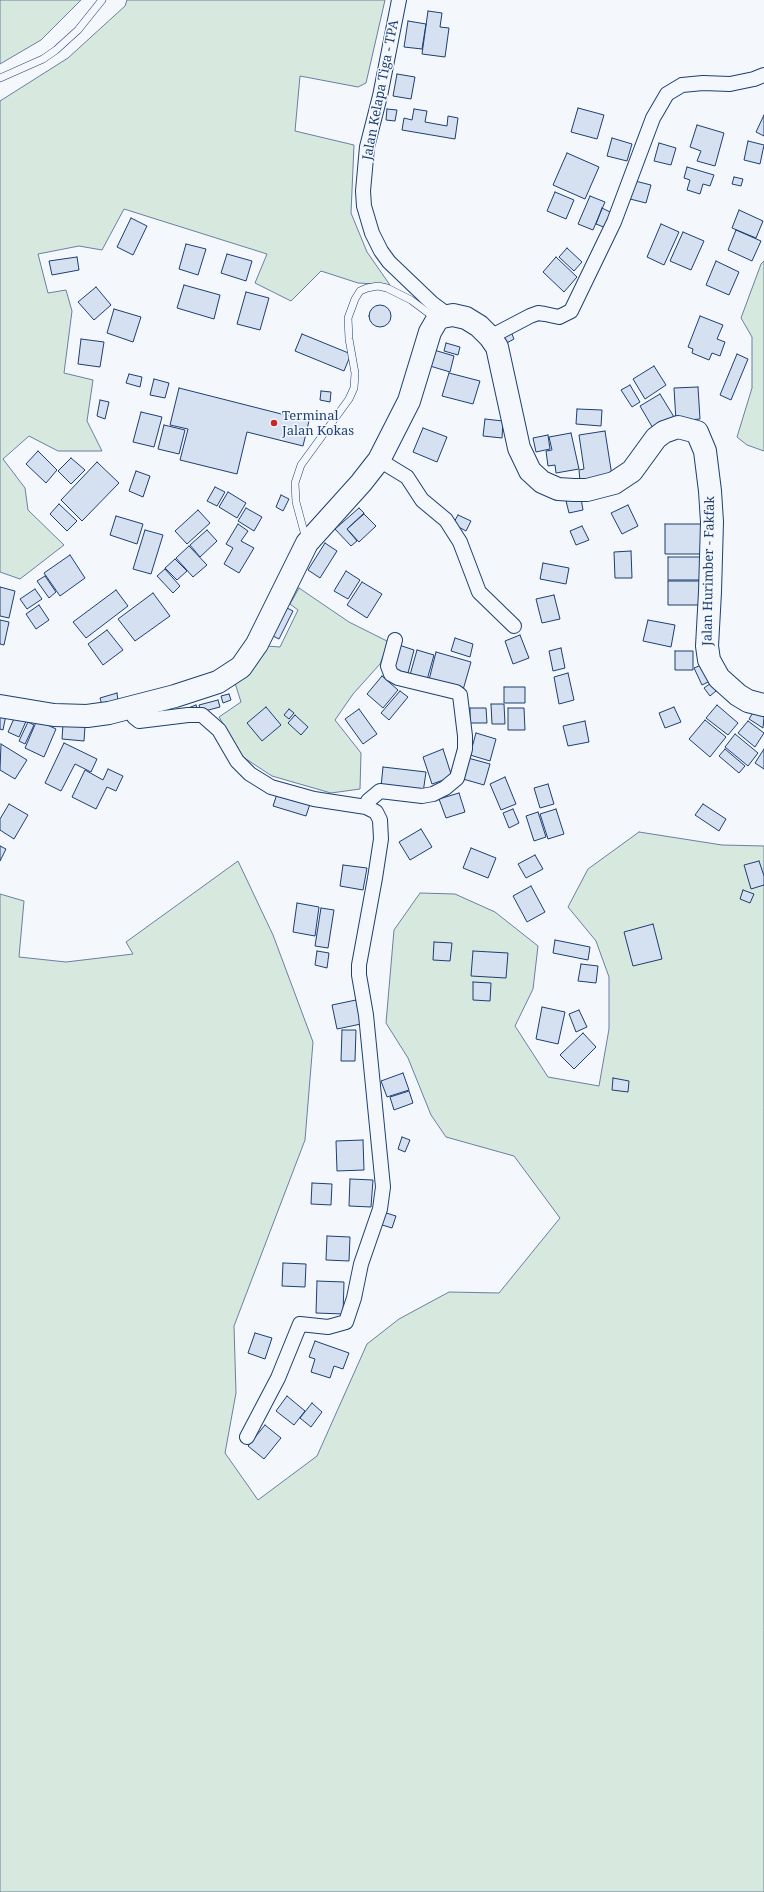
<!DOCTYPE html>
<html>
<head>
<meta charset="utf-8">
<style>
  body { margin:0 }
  canvas { display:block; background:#f4f7fb }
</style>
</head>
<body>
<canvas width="764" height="1892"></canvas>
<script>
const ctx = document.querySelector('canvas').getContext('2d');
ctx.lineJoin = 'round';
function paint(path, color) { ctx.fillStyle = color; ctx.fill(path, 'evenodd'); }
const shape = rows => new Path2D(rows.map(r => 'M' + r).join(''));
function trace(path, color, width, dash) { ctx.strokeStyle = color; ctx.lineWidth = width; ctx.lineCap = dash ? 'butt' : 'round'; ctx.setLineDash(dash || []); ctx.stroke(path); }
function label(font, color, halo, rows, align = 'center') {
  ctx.font = font + ' "Noto Serif",serif'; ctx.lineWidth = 3; ctx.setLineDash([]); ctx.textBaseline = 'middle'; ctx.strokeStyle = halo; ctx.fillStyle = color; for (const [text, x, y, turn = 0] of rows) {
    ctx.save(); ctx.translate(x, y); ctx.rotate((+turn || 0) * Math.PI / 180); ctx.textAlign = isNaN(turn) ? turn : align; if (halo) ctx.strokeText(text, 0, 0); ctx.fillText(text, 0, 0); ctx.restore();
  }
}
const green = shape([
  [0,0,81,0,41,40,0,64,0,0],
  [127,0,385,0,366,83,358,87,300,76,295,131,354,145,351,213,367,252,390,285,358,283,321,271,291,301,255,283,267,254,124,209,102,250,79,246,38,254,48,293,66,290,72,311,64,373,93,380,87,421,102,451,58,451,29,436,3,459,25,488,28,510,64,545,20,579,0,572,0,101,68,58,125,6,127,0],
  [764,261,764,451,747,445,737,437,752,388,752,337,741,318,761,264,764,261],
  [299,588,349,622,389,642,380,664,353,694,335,720,361,753,360,789,331,793,272,776,243,757,219,717,241,702,235,683,267,646,280,647,298,610,290,604,299,588],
  [639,832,722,845,764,846,764,1892,0,1892,0,894,24,901,19,957,66,962,133,954,126,942,238,861,273,935,313,1042,305,1140,234,1326,236,1393,225,1453,258,1500,317,1456,367,1344,399,1319,449,1292,499,1293,560,1218,514,1156,446,1137,431,1115,408,1058,386,1023,394,930,420,893,455,894,495,912,538,946,533,989,515,1026,548,1077,599,1086,609,1029,609,977,596,941,568,907,588,869,639,832]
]);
const building = shape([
  [428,11,442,13,440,27,449,28,445,57,422,54,428,11],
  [408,21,426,24,422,49,404,47,408,21],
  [397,74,415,77,411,99,393,96,397,74],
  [578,108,604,115,597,139,571,132,578,108],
  [387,109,397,110,395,121,386,120,387,109],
  [414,109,427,111,425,122,447,126,448,116,458,118,455,139,402,130,404,118,412,120,414,109],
  [764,115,764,136,756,132,764,115],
  [697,125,724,133,715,166,697,161,701,151,690,147,697,125],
  [612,138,632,144,627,161,607,156,612,138],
  [748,141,764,145,760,164,744,160,748,141],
  [659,143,676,148,671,165,654,161,659,143],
  [567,153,599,167,585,199,553,185,567,153],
  [687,167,714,175,710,186,703,184,700,194,687,190,690,180,684,178,687,167],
  [734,177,743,179,741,186,732,184,734,177],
  [635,181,651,185,646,203,630,199,635,181],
  [555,192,574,200,566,219,547,211,555,192],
  [590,196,605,202,593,230,578,224,590,196],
  [602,208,612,213,606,228,596,224,602,208],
  [739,210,763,221,756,238,732,228,739,210],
  [131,218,147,226,133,255,117,247,131,218],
  [661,224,679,232,664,265,647,257,661,224],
  [736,230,761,241,752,261,728,250,736,230],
  [683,232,704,241,691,270,670,261,683,232],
  [186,244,206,249,198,275,179,269,186,244],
  [567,248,582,262,574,271,559,257,567,248],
  [227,254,252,261,246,281,221,273,227,254],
  [77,257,79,270,52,275,49,261,77,257],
  [556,257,577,277,564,292,543,272,556,257],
  [716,261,739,272,729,295,706,285,716,261],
  [184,285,220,295,214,319,177,308,184,285],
  [96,287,111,305,94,320,78,302,96,287],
  [246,292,269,298,260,330,237,324,246,292],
  '369 316a11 11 0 1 1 22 0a11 11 0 1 1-22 0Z',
  [114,309,141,317,133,342,107,333,114,309],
  [700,316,723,325,717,339,725,342,720,356,712,353,709,360,692,353,693,349,688,347,700,316],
  [511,332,514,339,505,344,501,336,511,332],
  [302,334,351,354,344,371,295,351,302,334],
  [81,339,104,342,100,367,78,364,81,339],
  [446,343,460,347,458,355,444,351,446,343],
  [434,350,454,356,450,372,430,366,434,350],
  [737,354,748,359,731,400,720,395,737,354],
  [654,366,666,385,645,399,633,379,654,366],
  [449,373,480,381,473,404,442,396,449,373],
  [129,374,142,377,140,387,126,383,129,374],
  [154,379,169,383,165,398,150,395,154,379],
  [630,385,640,402,632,407,621,390,630,385],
  [698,387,700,419,676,421,674,388,698,387],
  [179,388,309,421,303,446,247,432,237,474,180,460,188,429,170,425,179,388],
  [321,391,331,392,330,402,320,400,321,391],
  [660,394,674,417,654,430,640,406,660,394],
  [100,400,109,402,105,419,97,416,100,400],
  [577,409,602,410,601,426,576,424,577,409],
  [141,412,162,417,154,447,133,442,141,412],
  [485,419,503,421,502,438,483,436,485,419],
  [164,425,185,430,179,454,158,449,164,425],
  [423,428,447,437,437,462,413,452,423,428],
  [605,431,612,476,580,481,579,470,584,469,579,435,605,431],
  [571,433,579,469,556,473,555,465,548,466,546,451,552,450,549,437,571,433],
  [548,435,550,449,536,452,533,438,548,435],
  [38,451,57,470,46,483,26,464,38,451],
  [71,458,85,470,71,484,58,471,71,458],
  [97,462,119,483,82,521,61,500,97,462],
  [136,471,150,476,143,497,129,491,136,471],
  [215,487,225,492,217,506,207,501,215,487],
  [228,492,246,503,237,518,219,507,228,492],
  [281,495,289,499,283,511,276,507,281,495],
  [581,498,583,510,569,513,566,501,581,498],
  [59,504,77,521,67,531,50,514,59,504],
  [628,505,638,526,622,534,611,513,628,505],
  [246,508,262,517,254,531,238,521,246,508],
  [359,508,364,513,347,529,357,541,351,546,335,529,359,508],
  [198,510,210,523,187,544,175,531,198,510],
  [364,514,376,526,359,542,347,529,364,514],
  [458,515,471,521,466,531,453,524,458,515],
  [116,516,143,524,137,544,110,535,116,516],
  [238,524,248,531,241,541,254,548,239,573,224,564,233,548,226,544,238,524],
  [665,524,709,524,709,554,665,554,665,524],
  [582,526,589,540,576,545,570,531,582,526],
  [145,530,163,535,151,574,133,569,145,530],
  [207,530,217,541,200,557,190,545,207,530],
  [325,543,337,551,320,578,308,570,325,543],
  [189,546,207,565,193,577,176,558,189,546],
  [631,551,632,578,615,578,614,552,631,551],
  [70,555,85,578,60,596,44,573,70,555],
  [668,557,705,557,705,580,668,580,668,557],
  [175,559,187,571,177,580,165,568,175,559],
  [543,563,569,568,566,584,540,579,543,563],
  [165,569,180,586,173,593,157,576,165,569],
  [346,571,360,580,348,599,334,591,346,571],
  [45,576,56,592,49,598,37,581,45,576],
  [668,581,705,581,705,605,668,605,668,581],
  [362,582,382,594,367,618,347,605,362,582],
  [0,587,15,591,9,618,0,616,0,587],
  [35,589,42,599,27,609,20,599,35,589],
  [116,590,128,606,86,638,73,622,116,590],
  [153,593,170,616,135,641,118,619,153,593],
  [554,595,560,619,542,623,536,599,554,595],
  [39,605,49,620,36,629,26,614,39,605],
  [287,608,293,611,279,639,273,636,287,608],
  [0,620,9,622,4,645,0,644,0,620],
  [648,620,675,625,671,647,643,641,648,620],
  [107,630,123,650,103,665,88,644,107,630],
  [520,635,529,658,513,664,505,641,520,635],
  [455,638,473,644,470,657,451,651,455,638],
  [399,645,414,650,408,673,392,669,399,645],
  [561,648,565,668,553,671,549,651,561,648],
  [417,650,434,655,427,680,410,675,417,650],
  [675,651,693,651,693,670,675,670,675,651],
  [436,652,471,662,463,690,429,680,436,652],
  [704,664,712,680,702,685,694,668,704,664],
  [568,673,574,700,559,704,554,677,568,673],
  [382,676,398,690,383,708,367,694,382,676],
  [711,683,716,691,710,696,704,688,711,683],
  [504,687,525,687,525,703,504,703,504,687],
  [400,691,408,697,389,720,381,713,400,691],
  [117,693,118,701,102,705,100,698,117,693],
  [229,694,231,700,223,703,221,696,229,694],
  [218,700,220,707,201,712,199,705,218,700],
  [491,704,504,704,505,724,492,724,491,704],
  [196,705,198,711,190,714,188,708,196,705],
  [717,705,738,723,728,735,706,718,717,705],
  [266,707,281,725,262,741,247,723,266,707],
  [674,707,681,722,665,728,659,713,674,707],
  [470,708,486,708,487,723,470,723,470,708],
  [508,708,524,708,525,730,508,730,508,708],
  [289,709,294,713,289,719,284,715,289,709],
  [359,709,377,734,363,744,345,719,359,709],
  [754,711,764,717,763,728,749,719,754,711],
  [0,713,6,715,3,730,0,729,0,713],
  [16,714,27,719,19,737,8,732,16,714],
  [295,715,308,727,301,735,288,723,295,715],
  [37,720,56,729,44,757,25,748,37,720],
  [705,720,726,737,710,757,689,739,705,720],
  [585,721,589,742,568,746,563,726,585,721],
  [748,721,764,733,755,747,738,733,748,721],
  [28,722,34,725,25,744,19,741,28,722],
  [63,724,85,726,84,741,62,739,63,724],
  [476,733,496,739,490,761,470,755,476,733],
  [735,734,758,753,748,766,725,747,735,734],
  [64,743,97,759,91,772,75,764,61,791,45,783,64,743],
  [1,744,27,760,15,779,0,770,1,744],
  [443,749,452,777,432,784,423,757,443,749],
  [725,749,745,766,739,773,719,756,725,749],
  [764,749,764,769,755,763,764,749],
  [468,758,490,764,484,785,463,779,468,758],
  [383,767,426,772,423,793,381,787,383,767],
  [108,769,123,776,116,791,107,787,96,809,72,797,85,770,103,780,108,769],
  [505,777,516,804,501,810,490,784,505,777],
  [548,784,554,804,540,808,534,788,548,784],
  [278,791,311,801,306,816,273,806,278,791],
  [459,793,465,812,446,818,439,799,459,793],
  [9,804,28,815,14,839,0,830,0,819,9,804],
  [703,804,726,819,719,831,695,815,703,804],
  [513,809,519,823,509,828,503,813,513,809],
  [556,809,564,834,548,839,540,814,556,809],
  [538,812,546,837,534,841,526,816,538,812],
  [421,829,432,847,410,860,399,842,421,829],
  [0,846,6,849,0,861,0,846],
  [471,848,496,858,488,878,463,868,471,848],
  [535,855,543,869,526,878,518,864,535,855],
  [759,861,764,876,764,885,751,889,744,865,759,861],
  [343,865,367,868,363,890,340,886,343,865],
  [531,886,545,912,527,922,513,896,531,886],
  [743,890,754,894,750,903,740,899,743,890],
  [297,903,319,907,315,936,293,932,297,903],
  [321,908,334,910,328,948,315,946,321,908],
  [653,924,662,959,633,966,624,932,653,924],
  [555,940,590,947,588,960,553,953,555,940],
  [434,942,452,943,450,961,433,960,434,942],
  [317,951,329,953,327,968,315,965,317,951],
  [473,951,508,953,506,978,471,976,473,951],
  [581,964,598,966,596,983,578,981,581,964],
  [473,982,491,983,490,1001,473,1000,473,982],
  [356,1000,361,1024,337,1029,332,1005,356,1000],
  [542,1007,565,1012,558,1044,536,1039,542,1007],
  [579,1010,587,1027,576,1032,569,1014,579,1010],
  [342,1030,356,1030,355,1061,341,1061,342,1030],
  [583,1033,596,1047,574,1069,560,1055,583,1033],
  [403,1073,409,1090,387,1097,381,1081,403,1073],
  [613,1078,629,1081,628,1092,612,1090,613,1078],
  [409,1091,413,1103,394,1110,390,1097,409,1091],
  [402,1137,410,1140,405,1152,398,1149,402,1137],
  [363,1140,364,1170,337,1171,336,1141,363,1140],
  [350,1179,373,1180,371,1207,349,1206,350,1179],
  [312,1183,332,1184,331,1205,311,1204,312,1183],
  [383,1212,396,1216,392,1228,379,1224,383,1212],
  [327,1236,350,1237,349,1261,326,1260,327,1236],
  [283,1263,306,1264,305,1287,282,1286,283,1263],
  [317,1281,344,1282,343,1314,316,1313,317,1281],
  [255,1333,272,1338,265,1359,248,1353,255,1333],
  [315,1341,349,1353,343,1369,334,1366,330,1378,311,1372,315,1359,309,1357,315,1341],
  [287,1396,305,1411,294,1425,276,1411,287,1396],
  [312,1403,322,1412,311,1427,300,1418,312,1403],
  [265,1425,281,1438,264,1459,248,1446,265,1425]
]);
const lane = shape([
  [0,78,43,59,56,50,78,30,102,0],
  [306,539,296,502,295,483,301,465,349,399,354,388,355,373,349,339,348,318,355,299,360,291,367,288,378,286,387,288,411,300,435,318]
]);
const street = shape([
  [399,0,380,96,367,147,363,191,364,206,372,233,381,251,389,262,433,304,448,315],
  [490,337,530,316,538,313,545,314,559,317,571,311,614,222,653,118,667,94,682,85,703,83,730,84,754,79,764,75],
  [379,460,407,477,422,500,446,520,460,542,479,592,514,626],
  [130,707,134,717,139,721,188,715,202,715,219,730,237,761,250,774,263,782,271,787,314,799,366,807,376,812,380,820,381,839,375,878,359,965,359,975,366,1015,383,1187,380,1209,361,1264,354,1298,346,1322,328,1327,300,1324,278,1378,247,1437],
  [366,807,368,801,380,791,422,796,433,794,445,788,457,778,465,749,465,736,460,695,456,692,398,678,391,674,388,666,395,640]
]);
const primary = shape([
  [0,706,54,715,87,716,109,713,175,696,218,682,241,667,257,644,307,543,361,483,379,460,409,401,430,332,437,320,442,317,453,315,466,318,479,326,490,337,497,347,519,448,530,471,542,482,558,489,574,490,587,490,614,483,632,471,656,438,664,432,678,427,697,432,705,451,710,491,712,522,710,592,707,646,709,660,719,678,738,695,748,701,764,705]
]);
const markers = [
  [274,423,4,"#c62828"]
];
const streetNames = [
  ["Jalan Kelapa Tiga - TPA",381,90,-79],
  ["Jalan Hurimber - Fakfak",709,571,-89]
];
const poiNames = [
  ["Terminal",282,416],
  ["Jalan Kokas",282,431]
];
paint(green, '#d7e8df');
trace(green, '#687fa3', 1);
paint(building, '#d5e0f0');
trace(building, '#1d3f73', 1);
trace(lane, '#1d3f73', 8);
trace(street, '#1d3f73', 16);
trace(primary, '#1d3f73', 24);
trace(lane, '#f4f7fb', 7);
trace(street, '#f4f7fb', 14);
trace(primary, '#f4f7fb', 22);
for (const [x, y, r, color] of markers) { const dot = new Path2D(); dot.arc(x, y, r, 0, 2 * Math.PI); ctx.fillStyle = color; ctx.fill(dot); trace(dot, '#f4f7fb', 1.5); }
label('13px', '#1d3f73', '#f4f7fb', streetNames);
label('13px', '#1d3f73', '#f4f7fb', poiNames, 'left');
</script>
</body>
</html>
